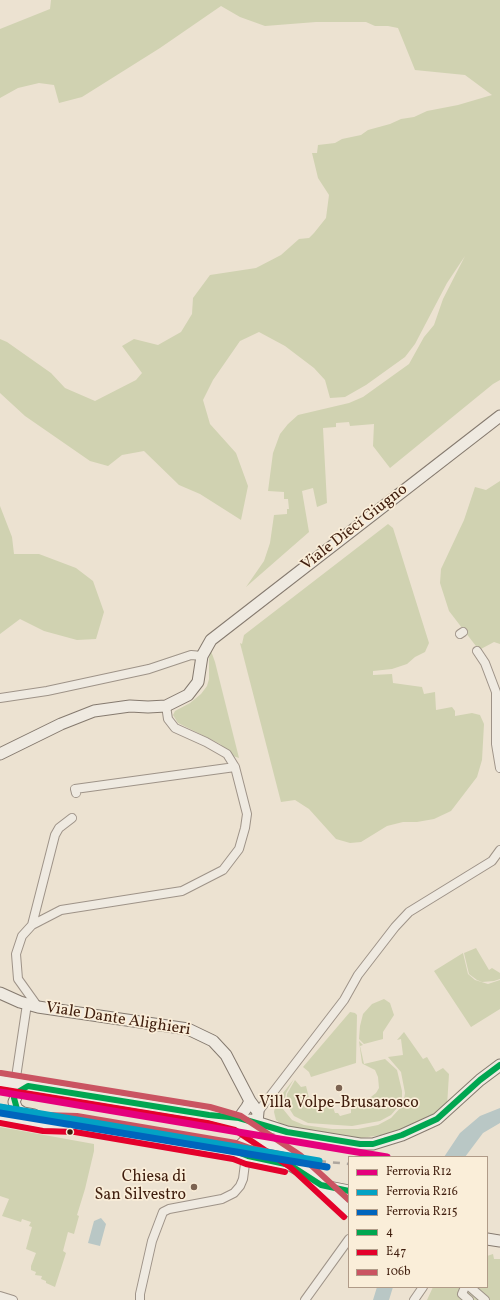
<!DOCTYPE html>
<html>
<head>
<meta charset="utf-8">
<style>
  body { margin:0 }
  #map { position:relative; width:500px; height:1300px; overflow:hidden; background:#ece2d1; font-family:Vollkorn,serif }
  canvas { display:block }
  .legend { position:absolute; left:348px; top:1156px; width:140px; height:132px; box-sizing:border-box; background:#faeed9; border:1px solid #b09b88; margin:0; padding:5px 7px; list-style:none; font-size:12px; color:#401e0e }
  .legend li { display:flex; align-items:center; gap:8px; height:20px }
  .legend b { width:20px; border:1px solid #b09b88 }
</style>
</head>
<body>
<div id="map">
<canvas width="500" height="1300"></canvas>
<ul class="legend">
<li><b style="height:5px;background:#e5007d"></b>Ferrovia R12</li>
<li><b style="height:5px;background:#03a2c4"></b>Ferrovia R216</li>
<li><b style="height:5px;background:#0065bd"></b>Ferrovia R215</li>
<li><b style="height:5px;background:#00a651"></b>4</li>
<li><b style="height:5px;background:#e4002b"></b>E47</li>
<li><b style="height:5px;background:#ca5462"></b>106b</li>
</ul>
</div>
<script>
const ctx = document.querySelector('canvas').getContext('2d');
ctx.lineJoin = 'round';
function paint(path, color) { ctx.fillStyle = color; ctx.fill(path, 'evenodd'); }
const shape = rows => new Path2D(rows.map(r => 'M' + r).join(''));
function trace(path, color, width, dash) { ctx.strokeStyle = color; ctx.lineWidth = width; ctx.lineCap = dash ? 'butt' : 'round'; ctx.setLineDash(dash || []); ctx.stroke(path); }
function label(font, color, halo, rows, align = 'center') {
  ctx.font = font + ' Vollkorn,serif'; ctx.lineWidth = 3.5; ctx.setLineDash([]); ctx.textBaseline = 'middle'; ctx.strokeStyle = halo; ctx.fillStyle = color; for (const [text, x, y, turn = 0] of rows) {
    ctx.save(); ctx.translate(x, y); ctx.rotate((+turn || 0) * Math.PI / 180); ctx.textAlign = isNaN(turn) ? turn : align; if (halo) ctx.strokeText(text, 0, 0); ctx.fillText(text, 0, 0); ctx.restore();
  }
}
const green = shape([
  [51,0,500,0,500,380,493,384,390,468,373,446,374,424,350,426,349,422,336,423,336,427,323,428,327,503,317,507,313,488,302,491,309,532,246,587,264,561,270,543,274,515,287,514,287,509,289,509,288,499,284,499,284,492,268,491,273,453,280,434,288,424,298,415,349,403,363,397,409,364,424,337,434,325,443,299,465,256,447,283,415,344,405,357,366,385,345,397,330,398,325,380,314,368,285,346,259,332,240,341,213,380,203,400,210,424,236,453,248,486,241,520,200,494,179,485,144,451,122,455,108,466,90,461,25,416,0,393,0,339,7,342,51,373,65,388,95,401,136,380,142,373,122,346,134,339,158,345,181,332,192,314,193,298,210,275,256,268,281,255,299,239,309,238,314,233,326,218,329,195,318,178,312,153,317,153,318,145,335,143,342,139,361,135,368,130,390,124,401,119,414,117,427,111,458,105,492,95,465,75,415,70,398,28,388,26,375,26,366,22,316,22,265,26,240,17,221,6,160,48,82,97,59,103,54,85,39,83,18,88,0,98,0,29,50,9],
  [500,481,500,644,494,642,479,650,449,611,440,583,441,569,464,520,475,487,486,490],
  [0,506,12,537,14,554,39,554,76,568,93,581,104,612,96,639,77,640,44,631,20,619,0,634],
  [388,524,393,528,429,643,425,652,415,657,407,664,392,669,373,671,373,675,392,674,393,683,422,687,424,694,435,692,436,710,452,707,455,711,455,716,472,713,480,715,484,724,482,760,477,777,451,811,434,819,417,822,403,822,387,826,361,842,350,843,336,839,309,809,295,800,281,802,240,643,242,644,244,635],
  [211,651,215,662,239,758,233,756,220,744,178,723,173,715,175,711,190,703,201,694,207,686,209,679,209,658],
  [476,948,489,970,492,968,500,973,500,979,494,981,482,982,477,980,469,974,464,953],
  [463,953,468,974,475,980,488,984,500,980,500,1009,471,1027,434,971],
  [384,999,390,1003,394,1015,383,1032,383,1039,364,1044,359,1039,360,1026,363,1014,372,1004],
  [350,1012,355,1013,357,1015,356,1063,311,1077,309,1072,303,1067],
  [404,1032,423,1059,427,1057,436,1072,443,1068,449,1074,447,1106,435,1117,389,1134,361,1138,297,1128,281,1124,276,1120,274,1112,276,1102,294,1079,286,1093,283,1109,292,1120,304,1125,332,1129,358,1129,378,1125,391,1118,403,1105,405,1093,401,1072,388,1057,403,1055,401,1039,397,1040],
  [359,1041,363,1045,360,1046,364,1064,385,1059,397,1070,402,1091,402,1098,398,1107,391,1115,380,1121,352,1126,308,1123,294,1116,287,1105,287,1094,295,1080,301,1087,306,1086,310,1102,316,1100,318,1106,331,1102,335,1113,338,1113,340,1116,351,1113,351,1109,355,1108,354,1103,367,1100,376,1093,379,1088,378,1077,375,1070,363,1064,362,1063],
  [0,1127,94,1144,94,1151,85,1189,77,1215,79,1216,74,1234,68,1232,63,1251,66,1253,55,1287,46,1283,46,1281,41,1279,42,1276,35,1275,36,1272,31,1270,31,1266,36,1253,26,1249,32,1227,29,1226,31,1222,22,1219,21,1222,2,1216,9,1199,0,1196],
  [493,1254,494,1259,500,1259,500,1300,427,1300,433,1287,487,1287,487,1256]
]);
const water = shape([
  [500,1108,500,1123,483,1133,465,1157,444,1157,460,1133,480,1116],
  [101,1218,106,1224,100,1246,88,1243,94,1221],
  [377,1287,393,1287,389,1300,373,1300]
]);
const street = shape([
  [460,634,463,632],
  [477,651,485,663,496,692,496,744,500,768],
  [0,698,47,691,149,669,191,655,202,656],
  [76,793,75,789,235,767],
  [32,925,55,835,59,828,72,818],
  [38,1007,18,979,16,954,22,936,32,925,61,910,182,891,223,870,239,849,245,828,247,814,235,767,227,754,206,742,175,728,168,719,166,706],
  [15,1084,27,1004],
  [258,1112,344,1000,358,975,395,927,409,912,492,861,500,850],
  [465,1287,462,1294,469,1300],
  [470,1287,485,1300],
  [0,1296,13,1300],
  [140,1300,140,1294,152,1241,163,1212,169,1209,222,1199,234,1193,240,1186,243,1179,246,1156],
  [305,1300,349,1239],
  [414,1300,423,1287]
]);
const secondary = shape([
  [0,754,61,724,94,711,130,706,148,707,166,706,188,695,198,682,202,656,211,640,500,416],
  [0,993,20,1002,38,1007,188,1029,213,1041,226,1055,250,1101,258,1112,257,1122,250,1136,235,1151],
  [0,1081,209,1115,238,1123,295,1161,349,1211],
  [28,1086,18,1092,14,1102,17,1109,23,1113,34,1115],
  [0,1115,44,1123,76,1124,235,1151,296,1134],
  [239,1118,247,1107,250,1101],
  [250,1120,287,1132,360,1144,373,1144,402,1135,437,1119,480,1080,500,1065],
  [235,1151,248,1156,290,1165,299,1170],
  [324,1186,349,1191],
  [487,1239,500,1241]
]);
const rail = shape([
  [319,1161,349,1164]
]);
const bus1 = shape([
  [349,1191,321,1185,290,1165,248,1156,235,1151,76,1124,23,1113,17,1109,14,1098,18,1092,28,1086,209,1115,239,1118,287,1132,360,1144,373,1144,402,1135,437,1119,480,1080,500,1065]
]);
const bus2 = shape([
  [0,1089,207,1123,235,1130,290,1167,344,1217],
  [0,1123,43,1131,75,1132,233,1159,246,1164,285,1172]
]);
const bus3 = shape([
  [1,1073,210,1107,241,1116,300,1155,349,1200],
  [1,1107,45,1115,77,1116,236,1143,250,1148,289,1156]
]);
const rail1 = shape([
  [0,1092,387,1157]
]);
const rail2 = shape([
  [0,1107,319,1161]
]);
const rail3 = shape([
  [0,1113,327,1167]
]);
const markers = [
  [339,1088,4,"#7c6352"],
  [70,1132,3.5,"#401e0e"],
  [194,1187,4,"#7c6352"]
];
const streetNames = [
  ["Viale Dieci Giugno",355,528,-38],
  ["Viale Dante Alighieri",118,1020,9]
];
const poiNames = [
  ["Villa Volpe-Brusarosco",339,1104],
  ["Chiesa di",186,1178,"right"],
  ["San Silvestro",186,1196,"right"]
];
paint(green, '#d0d2b1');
paint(water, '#b9c7c5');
trace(street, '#9e9388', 10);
trace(secondary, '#857a6f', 13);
trace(street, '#efeae1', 8);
trace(secondary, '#efeae1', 11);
trace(rail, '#aea69e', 2.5, [7, 7]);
trace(bus1, '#00a651', 6);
trace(bus2, '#e4002b', 6);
trace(bus3, '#ca5462', 6);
trace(rail1, '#e5007d', 7);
trace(rail2, '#03a2c4', 7);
trace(rail3, '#0065bd', 7);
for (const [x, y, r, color] of markers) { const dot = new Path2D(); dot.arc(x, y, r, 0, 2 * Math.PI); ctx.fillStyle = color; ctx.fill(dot); trace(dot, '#faeed9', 1.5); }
label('16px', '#401e0e', '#faeed9', streetNames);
label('16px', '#401e0e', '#faeed9', poiNames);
</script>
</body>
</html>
